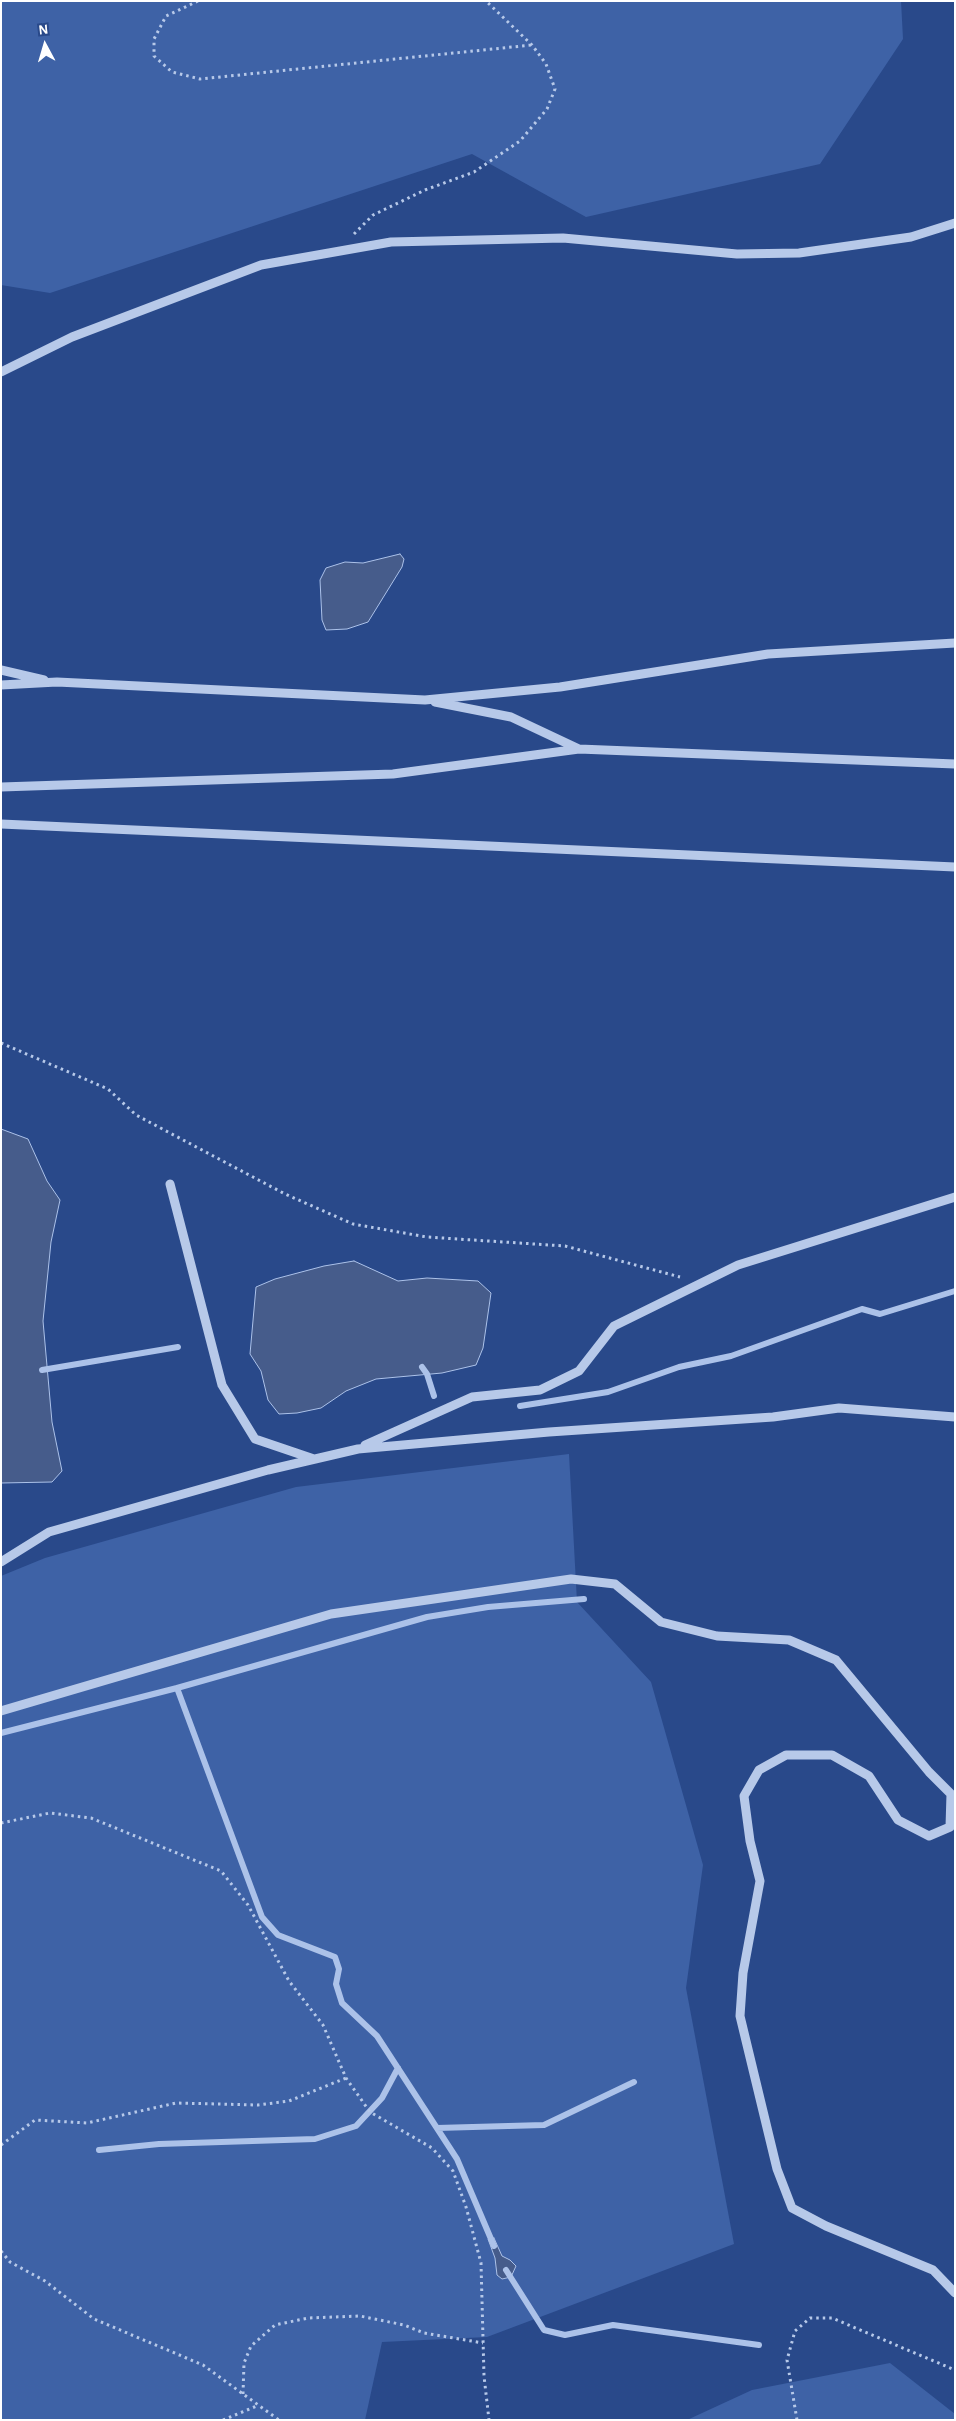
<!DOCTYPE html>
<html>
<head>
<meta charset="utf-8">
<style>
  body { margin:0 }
  #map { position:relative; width:956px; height:2421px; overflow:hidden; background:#29498a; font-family:"Alegreya Sans",sans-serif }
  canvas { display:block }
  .frame { position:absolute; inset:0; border:2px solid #fff; pointer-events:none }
  .north { position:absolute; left:20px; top:20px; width:50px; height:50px; -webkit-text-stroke:4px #29498a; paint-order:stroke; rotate:354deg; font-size:14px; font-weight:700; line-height:20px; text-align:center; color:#fff }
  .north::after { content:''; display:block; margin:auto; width:18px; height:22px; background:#fff; clip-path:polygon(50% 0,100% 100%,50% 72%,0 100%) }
</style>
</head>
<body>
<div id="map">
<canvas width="956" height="2421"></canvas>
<div class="frame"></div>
<div class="north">N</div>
</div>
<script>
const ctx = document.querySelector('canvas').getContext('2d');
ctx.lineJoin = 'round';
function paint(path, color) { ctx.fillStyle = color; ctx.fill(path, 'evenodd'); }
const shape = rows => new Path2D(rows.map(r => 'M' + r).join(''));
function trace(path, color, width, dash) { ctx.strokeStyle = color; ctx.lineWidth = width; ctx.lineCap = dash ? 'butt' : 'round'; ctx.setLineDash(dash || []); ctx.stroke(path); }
const green = shape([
  [1,1,901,1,903,39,820,164,586,217,472,154,50,293,1,285],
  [569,1454,577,1602,651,1682,703,1865,686,1988,734,2244,487,2337,382,2342,365,2420,1,2420,1,1576,45,1558,296,1487],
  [890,2363,955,2414,955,2420,687,2420,752,2390]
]);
const water = shape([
  [400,554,404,559,402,567,368,622,347,629,326,630,322,620,320,580,326,568,345,562,363,563,400,554],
  [1,1129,28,1139,47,1181,60,1200,51,1242,43,1321,52,1422,62,1471,52,1482,1,1483,1,1129],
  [354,1261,398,1281,427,1278,478,1281,491,1293,483,1348,476,1365,442,1373,376,1379,346,1391,321,1408,297,1413,279,1414,268,1400,261,1371,250,1354,256,1287,275,1279,324,1266,354,1261],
  [494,2238,502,2256,510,2260,516,2266,511,2277,502,2279,497,2275,495,2258,488,2239,494,2238]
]);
const stream = shape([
  [422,1367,427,1374,434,1396],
  [42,1370,178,1347],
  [520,1406,608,1392,679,1367,731,1356,862,1309,880,1314,955,1291],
  [177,1688,427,1617,488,1607,584,1599],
  [1,1733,177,1688,262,1917,278,1935,335,1957,339,1969,336,1984,342,2003,377,2036,457,2159,494,2246],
  [437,2128,544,2125,634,2082],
  [99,2150,159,2144,315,2139,356,2126,382,2098,398,2068],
  [506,2270,544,2330,565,2335,613,2325,759,2345]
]);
const path = shape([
  [198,1,166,16,154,39,154,56,172,72,200,79,532,45],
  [354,234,373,215,425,190,474,172,520,141,547,109,555,89,546,64,532,45,486,1],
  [1,1043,108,1089,136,1115,285,1194,353,1224,427,1237,565,1246,680,1277],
  [1,1823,50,1813,91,1818,221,1871,248,1905,289,1981,323,2025,346,2078,370,2112,432,2148,453,2171,466,2207,481,2263,484,2376,489,2420],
  [1,2145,35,2120,87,2123,176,2103,258,2105,289,2101,346,2078],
  [1,2251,10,2262,45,2281,94,2319,203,2365,279,2420],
  [243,2394,244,2363,251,2346,275,2325,308,2318,360,2316,404,2325,424,2333,483,2343],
  [223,2420,259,2405],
  [797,2420,787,2360,795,2331,810,2318,832,2318,955,2370]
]);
const minor = shape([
  [1,372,72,337,261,265,391,242,563,238,737,254,799,253,911,237,955,223],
  [1,670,44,680],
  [1,685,57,682,425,700,560,687,768,654,955,643],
  [435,702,511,717,579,749,955,764],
  [1,787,393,774,579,749],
  [1,824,955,867],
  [170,1184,222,1385,255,1439,314,1459],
  [365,1445,472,1397,540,1390,579,1371,614,1326,738,1265,955,1197],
  [1,1562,49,1532,268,1470,358,1449,549,1432,773,1417,839,1408,955,1417],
  [1,1711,331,1614,571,1579,615,1584,661,1622,717,1636,789,1640,836,1660,929,1772,951,1794,950,1827,929,1836,898,1820,869,1776,832,1755,786,1755,759,1770,744,1796,750,1841,760,1881,743,1973,740,2016,777,2169,792,2208,826,2226,933,2270,955,2293]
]);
paint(green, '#3e62a6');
paint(water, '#465c8b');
trace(water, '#acc2e9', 1);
trace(stream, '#acc2e9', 6);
trace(path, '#b7c9e9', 3, [2.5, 4]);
trace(minor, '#b7c9e9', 9);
</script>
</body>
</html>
